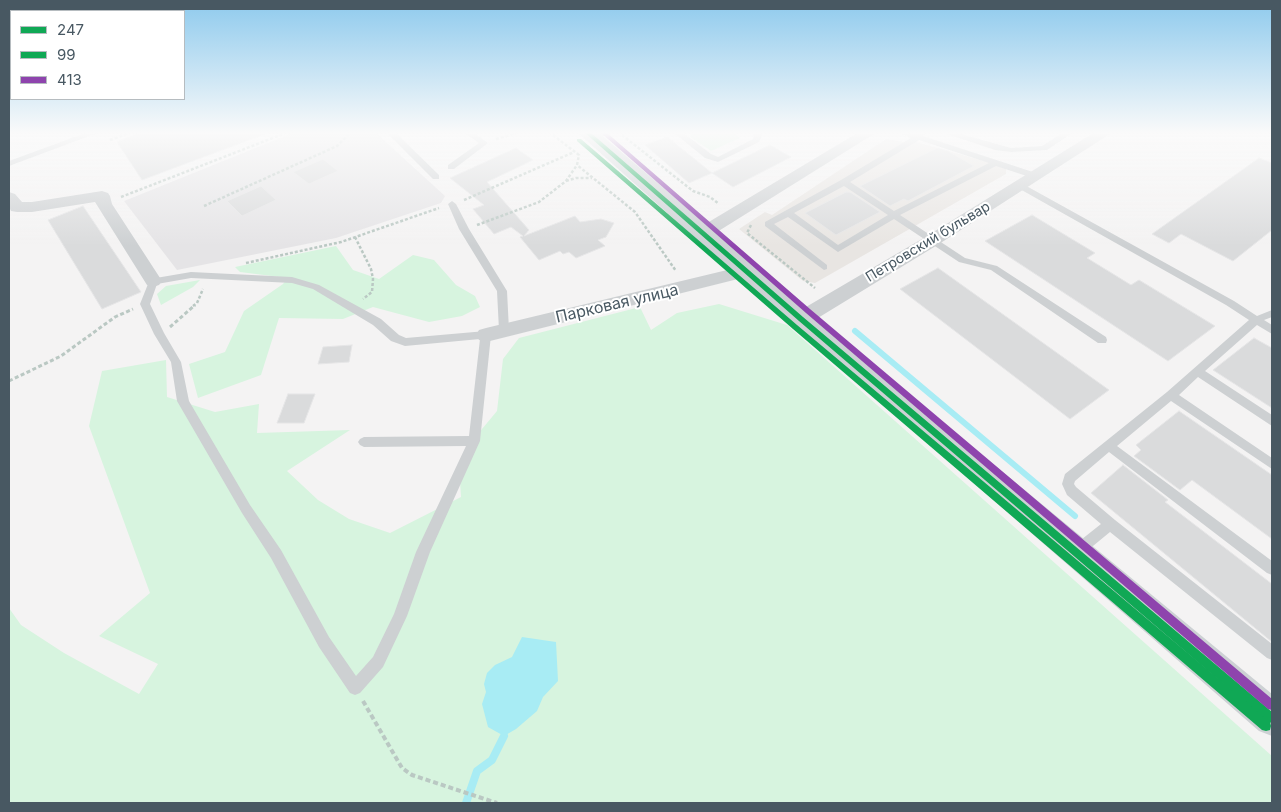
<!DOCTYPE html>
<html>
<head>
<meta charset="utf-8">
<style>
  body { margin:0 }
  #map { position:relative; width:1281px; height:812px; overflow:hidden; background:#f4f3f3; font-family:Inter,sans-serif }
  canvas { display:block }
  .frame { position:absolute; inset:0; border:10px solid #485862; pointer-events:none }
  .legend { position:absolute; left:10px; top:10px; width:175px; height:90px; box-sizing:border-box; background:#fff; border:1px solid #b6bcc0; margin:0; padding:6px 9px; list-style:none; font-size:15px; color:#485862 }
  .legend li { display:flex; align-items:center; gap:10px; height:25px }
  .legend b { width:25px; border:1px solid #b6bcc0 }
</style>
</head>
<body>
<div id="map">
<canvas width="1281" height="812"></canvas>
<div class="frame"></div>
<ul class="legend">
<li><b style="height:6px;background:#10a855"></b>247</li>
<li><b style="height:6px;background:#10a855"></b>99</li>
<li><b style="height:6px;background:#8e44ad"></b>413</li>
</ul>
</div>
<script>
const ctx = document.querySelector('canvas').getContext('2d');
ctx.lineJoin = 'round';
function paint(path, color) { ctx.fillStyle = color; ctx.fill(path, 'evenodd'); }
const shape = rows => new Path2D(rows.map(r => 'M' + r).join(''));
function trace(path, color, width, dash) { ctx.strokeStyle = color; ctx.lineWidth = width; ctx.lineCap = dash ? 'butt' : 'round'; ctx.setLineDash(dash || []); ctx.stroke(path); }
function label(font, color, halo, rows, align = 'center') {
  ctx.font = font + ' Inter,sans-serif'; ctx.lineWidth = 4; ctx.setLineDash([]); ctx.textBaseline = 'middle'; ctx.strokeStyle = halo; ctx.fillStyle = color; for (const [text, x, y, turn = 0] of rows) {
    ctx.save(); ctx.translate(x, y); ctx.rotate((+turn || 0) * Math.PI / 180); ctx.textAlign = isNaN(turn) ? turn : align; if (halo) ctx.strokeText(text, 0, 0); ctx.fillText(text, 0, 0); ctx.restore();
  }
}
const commercial = shape([
  [886,139,904,142,909,140,1006,167,1006,174,815,283,803,281,739,229,765,212,772,215]
]);
const education = shape([
  [295,132,375,132,445,196,441,203,336,238,177,270,124,201]
]);
const green = shape([
  [697,132,732,132,740,138,711,151,689,136],
  [336,246,353,270,379,279,413,255,434,260,456,285,475,296,480,307,462,316,429,322,373,307,343,319,279,318,261,375,198,398,189,364,225,352,244,311,283,284,288,278,240,272,235,267],
  [200,280,193,287,161,305,157,294,166,286],
  [719,304,787,325,1272,756,1272,803,9,803,9,608,21,625,64,653,139,694,158,664,99,636,150,593,89,426,102,371,166,360,167,397,215,412,259,404,257,433,350,430,287,471,318,500,349,519,390,533,461,497,459,467,477,435,497,411,503,359,519,338,640,307,651,330,677,313]
]);
const water = shape([
  [522,637,556,642,558,681,543,697,537,711,516,729,504,736,488,727,482,704,486,692,484,684,487,673,495,665,512,657]
]);
const streamFar1 = shape([
  [855,331,1075,516]
]);
const stream = shape([
  [466,803,477,771,492,760,504,736]
]);
const building = shape([
  [141,132,265,132,265,134,142,180,117,142,141,132],
  [668,137,676,144,712,173,689,183,645,145,668,137],
  [770,145,791,157,733,187,712,173,770,145],
  [516,148,533,160,487,182,529,230,524,236,575,216,580,222,601,219,614,223,606,237,598,240,605,246,576,258,569,252,563,254,560,251,539,260,520,237,523,236,511,227,494,234,473,209,484,205,450,178,516,148],
  [937,148,948,151,974,166,908,201,904,199,890,206,860,186,937,148],
  [1259,158,1272,163,1272,230,1233,261,1181,234,1169,243,1152,234,1259,158],
  [323,159,338,171,309,184,293,172,323,159],
  [261,186,276,200,242,216,227,201,261,186],
  [846,192,850,192,880,212,836,235,805,213,846,192],
  [83,206,141,292,102,309,48,220,83,206],
  [1032,215,1095,253,1087,258,1131,285,1139,280,1215,326,1168,361,985,241,1032,215],
  [938,268,1109,390,1070,419,900,289,938,268],
  [1254,338,1272,348,1272,408,1213,370,1254,338],
  [352,345,349,362,318,364,323,347,352,345],
  [288,394,315,394,304,423,277,423,288,394],
  [1179,411,1272,475,1272,539,1192,480,1180,490,1134,456,1141,450,1136,445,1179,411],
  [1123,465,1168,500,1165,502,1272,584,1272,642,1091,493,1123,465]
]);
const pathFar2 = shape([
  [549,132,579,155,577,165,635,212,676,271],
  [622,135,693,191,710,197,719,204],
  [496,139,520,132],
  [110,140,132,132],
  [566,181,576,178,592,178],
  [121,197,288,132],
  [464,200,574,152],
  [204,206,337,146,351,132],
  [477,225,539,202,566,181,577,165],
  [751,225,747,233,815,288],
  [355,237,371,269,373,279,372,292,363,299],
  [246,263,341,242,439,208],
  [193,306,197,303,203,289]
]);
const pathFar1 = shape([
  [170,327,195,305],
  [9,381,61,356,115,317,133,309]
]);
const path = shape([
  [363,701,402,768,412,775,497,803]
]);
const service = shape([
  [88,132,100,132,9,166,9,161,88,132],
  [386,132,395,132,439,175,439,179,433,179,386,132],
  [463,132,473,132,488,143,454,169,448,169,448,165,479,143,463,132],
  [600,132,611,132,596,140,589,138,600,132],
  [673,132,682,132,711,154,718,157,753,139,754,136,750,132,759,132,762,135,759,142,718,162,705,158,673,132],
  [898,132,916,134,918,132,926,132,923,136,1039,174,1039,178,1036,179,996,166,900,215,965,258,997,266,1106,337,1107,340,1106,343,1098,343,991,270,959,262,894,219,838,252,788,217,774,224,827,265,827,269,824,270,765,226,765,222,841,180,911,138,898,132],
  [919,140,989,163,894,211,850,182,919,140],
  [844,186,888,215,838,245,794,213,844,186],
  [941,132,954,132,1011,148,1042,146,1064,132,1074,132,1047,150,1011,152,995,150,941,132],
  [1021,183,1234,301,1257,316,1272,310,1272,317,1264,320,1272,325,1272,334,1257,325,1205,371,1272,415,1272,426,1198,377,1179,395,1272,458,1272,469,1171,401,1117,446,1272,561,1272,575,1267,573,1109,452,1075,481,1074,484,1076,487,1115,520,1272,644,1272,660,1267,658,1110,532,1082,555,1077,557,1072,555,1070,551,1072,547,1101,524,1067,495,1062,484,1065,474,1167,392,1249,320,1226,305,1018,188,1018,184,1021,183],
  [452,201,456,204,469,229,507,291,509,330,508,333,504,334,499,330,497,291,459,229,448,204,452,201],
  [191,272,292,277,319,285,381,319,399,335,406,338,486,331,491,335,480,441,430,552,407,616,383,667,360,693,355,695,350,693,319,647,271,558,242,513,177,401,171,362,154,334,140,304,150,279,191,272],
  [191,278,292,283,313,289,373,325,391,341,405,346,480,339,469,436,364,437,360,439,358,442,360,445,364,447,466,446,416,552,394,614,373,657,356,676,329,637,281,550,250,505,189,401,181,362,164,333,150,304,157,284,191,278]
]);
const minor = shape([
  [859,132,877,132,709,237,703,238,697,237,694,233,697,229,859,132],
  [1095,132,1113,132,939,244,808,324,801,326,794,324,791,319,794,314,927,236,1095,132],
  [102,191,108,193,110,196,112,204,162,281,159,285,153,287,147,285,95,202,32,212,17,212,11,211,9,207,9,192,15,194,22,202,32,202,102,191],
  [748,265,754,267,757,271,754,275,486,342,479,340,476,335,479,330,486,328,748,265]
]);
const secondary = shape([
  [577,132,598,132,810,313,1272,694,1272,736,1259,731,792,325,577,132]
]);
const bus1 = shape([
  [584,132,590,132,803,317,1272,712,1272,723,1268,722,799,321,584,132]
]);
const bus2 = shape([
  [577,139,581,139,797,325,1270,722,1271,726,1270,730,1266,731,1262,730,793,329,577,141,577,139]
]);
const bus3 = shape([
  [600,132,606,132,810,309,1272,699,1272,710,1268,709,806,313,600,132]
]);
const farStreetnames = [
  ["Петровский бульвар",928,242,-31]
];
const streetNames = [
  ["Парковая улица",617,304,-13]
];
paint(commercial, '#e8e5e2');
paint(education, '#e5e4e6');
paint(green, '#d7f4df');
paint(water, '#a8ecf4');
trace(streamFar1, '#a8ecf4', 6);
trace(stream, '#a8ecf4', 8);
paint(building, '#dadbdc');
trace(building, '#e5e5e6', 1);
trace(pathFar2, '#bac8c3', 2.5, [3, 2]);
trace(pathFar1, '#bac8c3', 3, [4, 2.5]);
trace(path, '#bac8c3', 4, [5, 3]);
paint(service, '#cdd0d2');
paint(minor, '#cdd0d2');
paint(secondary, '#cdd1d4');
paint(bus1, '#10a855');
paint(bus2, '#10a855');
paint(bus3, '#8e44ad');
const sky = ctx.createLinearGradient(0, 0, 0, 246);
sky.addColorStop(0, '#8ecaed');
sky.addColorStop(0.54, '#fafafa');
sky.addColorStop(1, '#fafafa00');
ctx.fillStyle = sky;
ctx.fillRect(0, 0, 1281, 246);
label('14px', '#485862', '#fff', farStreetnames);
label('16px', '#485862', '#fff', streetNames);
</script>
</body>
</html>
